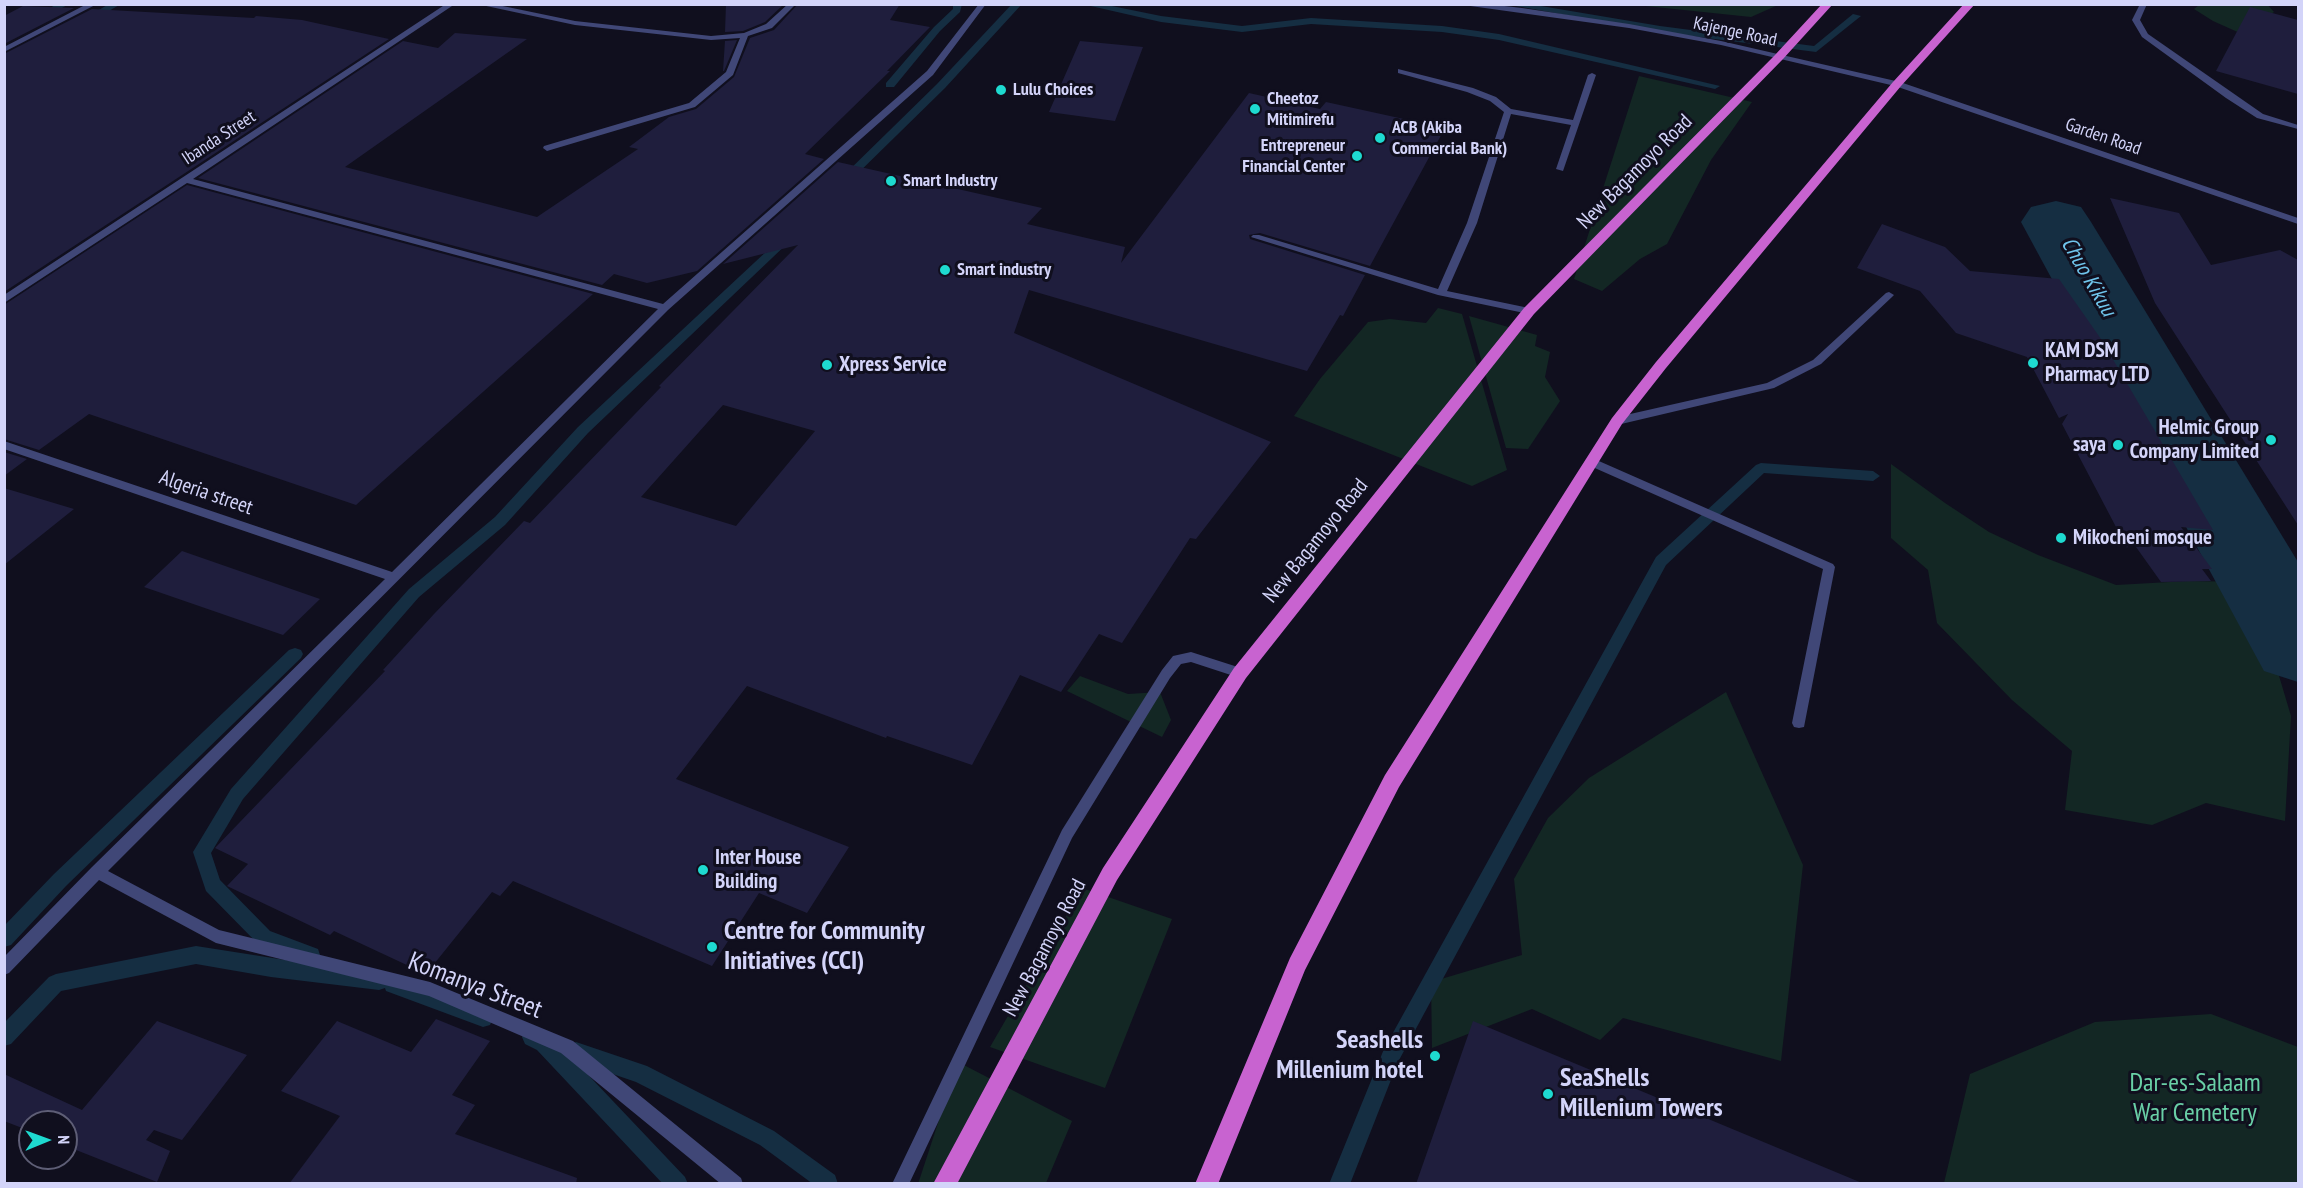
<!DOCTYPE html>
<html>
<head>
<meta charset="utf-8">
<style>
  body { margin:0 }
  #map { position:relative; width:2303px; height:1188px; overflow:hidden; background:#100f1e; font-family:"PT Sans Narrow",sans-serif }
  canvas { display:block }
  .frame { position:absolute; inset:0; border:6px solid #d3d4f9; pointer-events:none }
  .north { position:absolute; left:18px; top:1110px; width:60px; height:60px; box-sizing:border-box; background:#100f1e; border:2px solid #5e5e76; border-radius:50%; rotate:89deg; font-size:16px; font-weight:700; line-height:24px; text-align:center; color:#d3d4f9 }
  .north::after { content:''; display:block; margin:auto; width:21px; height:27px; background:#1edad0; clip-path:polygon(50% 0,100% 100%,50% 72%,0 100%) }
</style>
</head>
<body>
<div id="map">
<canvas width="2303" height="1188"></canvas>
<div class="frame"></div>
<div class="north">N</div>
</div>
<script>
const ctx = document.querySelector('canvas').getContext('2d');
ctx.lineJoin = 'round';
function paint(path, color) { ctx.fillStyle = color; ctx.fill(path, 'evenodd'); }
const shape = rows => new Path2D(rows.map(r => 'M' + r).join(''));
function trace(path, color, width, dash) { ctx.strokeStyle = color; ctx.lineWidth = width; ctx.lineCap = dash ? 'butt' : 'round'; ctx.setLineDash(dash || []); ctx.stroke(path); }
function label(font, color, halo, rows, align = 'center') {
  ctx.font = font + ' "PT Sans Narrow",sans-serif'; ctx.lineWidth = 6; ctx.setLineDash([]); ctx.textBaseline = 'middle'; ctx.strokeStyle = halo; ctx.fillStyle = color; for (const [text, x, y, turn = 0] of rows) {
    ctx.save(); ctx.translate(x, y); ctx.rotate((+turn || 0) * Math.PI / 180); ctx.textAlign = isNaN(turn) ? turn : align; if (halo) ctx.strokeText(text, 0, 0); ctx.fillText(text, 0, 0); ctx.restore();
  }
}
const green = shape([
  [2267,4,2274,12,2242,34,2213,21,2194,9,2199,5],
  [1636,5,1778,5,1751,17],
  [1639,76,1752,102,1711,160,1667,244,1640,259,1602,291,1574,279],
  [1438,308,1462,314,1507,470,1472,486,1294,416,1320,379,1368,322,1390,319,1426,323],
  [1469,316,1537,335,1535,346,1550,352,1545,377,1560,401,1528,449,1506,448],
  [1891,464,1945,503,1989,532,2038,555,2116,585,2188,581,2251,582,2291,716,2285,821,2206,803,2152,825,2065,810,2072,751,2012,700,1937,623,1928,570,1891,538],
  [1080,676,1128,694,1160,692,1171,720,1162,737,1067,691],
  [1726,692,1803,865,1781,1061,1623,1018,1600,1040,1532,1009,1432,1048,1431,982,1522,955,1514,879,1548,818,1589,778],
  [1082,888,1172,919,1105,1088,990,1047],
  [2211,1014,2298,1047,2298,1183,1944,1183,1970,1074,2095,1022],
  [958,1062,1072,1121,1046,1183,918,1184]
]);
const stream = shape([
  [57,4,69,4,44,18,36,16,57,4],
  [109,4,121,4,93,20,85,18,109,4],
  [953,4,962,4,960,12,940,31,894,87,886,87,886,83,934,27,953,9,953,4],
  [1012,4,1022,4,945,88,849,182,841,182,841,178,937,84,1012,4],
  [1082,4,1102,4,1161,16,1242,26,1311,18,1442,26,1499,34,1720,86,1715,89,1499,40,1442,32,1311,24,1242,32,1161,22,1082,4],
  [1505,4,1529,4,1660,26,1814,46,1853,14,1861,16,1816,52,1660,32,1505,4],
  [788,234,794,237,792,239,588,433,505,525,419,597,243,799,211,853,220,880,270,931,318,949,320,955,318,961,311,964,379,972,386,975,387,978,393,976,490,1011,493,1018,490,1025,483,1027,386,991,385,988,379,990,271,977,196,964,61,991,11,1044,4,1046,4,1023,49,977,56,974,196,946,311,964,257,943,206,891,193,852,231,789,409,589,495,517,578,427,784,235,788,234],
  [1761,463,1873,471,1880,476,1873,481,1764,473,1666,565,1398,1062,1350,1184,1329,1184,1384,1049,1656,557,1756,465,1761,463],
  [295,648,301,650,303,654,301,658,66,886,11,945,4,947,4,926,54,874,289,650,295,648],
  [532,1027,551,1036,566,1052,569,1045,576,1042,647,1066,774,1131,835,1175,838,1184,813,1184,760,1145,636,1082,575,1061,685,1177,688,1184,663,1184,537,1050,525,1044,522,1037,525,1030,532,1027]
]);
const river = shape([
  [2056,201,2081,207,2091,222,2298,562,2298,682,2264,671,2021,222,2031,207,2056,201]
]);
const building = shape([
  [726,4,784,4,765,22,743,31,725,32],
  [798,4,900,4,890,20,930,27,887,71,890,71,805,154,824,159,697,271,647,283,614,274,602,285,198,178,403,41,438,48,455,33,527,39,345,167,537,217,638,149,629,147,669,117,696,109,734,77,750,38,774,30],
  [23,6,74,8,4,44,4,16],
  [2250,7,2298,20,2298,94,2216,71],
  [92,9,254,18,256,16,302,20,389,39,4,292,4,54],
  [737,40,724,71,723,71,725,41],
  [1080,41,1143,47,1115,121,1049,112],
  [1249,93,1320,109,1326,102,1445,128,1370,266,1260,233,1249,235,1250,239,1365,275,1343,316,1340,315,1307,371,1029,290,1014,333,1271,442,1196,539,1190,538,1122,643,1099,634,1061,692,1020,675,972,765,887,736,886,738,747,686,676,779,849,847,807,913,759,893,712,966,513,881,500,896,492,892,426,974,334,931,330,935,227,886,248,864,215,848,385,671,383,670,434,614,524,521,530,523,661,387,659,386,798,245,723,264,838,162,1042,208,1027,224,1125,247,1121,263],
  [723,405,815,431,736,526,641,497],
  [187,185,593,294,356,505,89,414,39,450,4,439,4,305],
  [2110,198,2179,213,2211,265,2280,250,2298,260,2298,525,2155,303],
  [1882,224,1945,247,1970,271,2059,279,2101,339,2213,530,2181,527,2212,569,2202,569,2211,581,2161,582,2131,540,2127,548,2062,424,2068,414,2059,418,2027,357,1956,333,1920,291,1857,268],
  [4,452,27,459,4,476],
  [4,488,74,509,4,565],
  [182,551,320,599,283,635,144,587],
  [436,1019,490,1041,452,1095,475,1105,455,1134,577,1178,576,1184,289,1184,340,1116,281,1091,337,1021,411,1052],
  [157,1021,247,1055,182,1140,154,1130,146,1140,170,1151,157,1182,66,1146,66,1122,30,1122,30,1131,4,1121,4,1074,82,1110],
  [1473,1021,1862,1183,1861,1184,1416,1184]
]);
const service = shape([
  [477,4,493,4,575,21,711,36,744,33,766,24,788,4,796,4,772,28,748,36,733,75,695,107,547,151,543,148,544,146,689,103,726,72,740,38,711,40,575,25,477,4],
  [2140,4,2147,4,2140,20,2148,34,2263,114,2298,125,2298,129,2257,118,2226,98,2142,37,2132,20,2140,4],
  [1398,69,1473,88,1496,97,1511,109,1573,120,1588,75,1592,73,1596,75,1563,171,1556,169,1571,125,1511,114,1477,223,1447,291,1529,308,1534,311,1532,313,1529,314,1438,295,1251,237,1253,235,1259,235,1438,289,1467,223,1504,112,1490,101,1467,92,1398,73,1398,69],
  [1889,292,1894,295,1892,297,1821,364,1774,388,1617,425,1612,421,1617,417,1767,383,1813,360,1886,293,1889,292],
  [1592,458,1833,564,1835,567,1804,727,1799,728,1794,727,1792,723,1823,569,1588,465,1587,462,1588,459,1592,458]
]);
const minor = shape([
  [87,4,97,4,4,52,4,47,87,4],
  [446,4,455,4,193,179,663,304,927,71,979,4,986,4,933,75,668,310,108,871,219,930,430,982,573,1041,741,1178,743,1184,721,1184,561,1053,429,996,216,943,99,880,9,973,4,975,4,957,92,867,385,579,4,449,4,441,392,572,658,309,187,183,4,303,4,295,446,4],
  [1191,652,1244,669,1246,673,1244,677,1240,678,1191,662,1181,664,1170,678,1072,838,909,1184,892,1184,1062,830,1162,670,1173,656,1191,652]
]);
const tertiary = shape([
  [1456,4,1487,4,1522,8,1629,24,1721,41,1900,82,2298,218,2298,224,1895,86,1721,45,1629,28,1456,4]
]);
const trunk = shape([
  [1822,4,1833,4,1783,59,1534,314,1246,678,1117,880,957,1184,933,1184,1103,868,1234,668,1524,308,1775,55,1822,4],
  [1964,4,1975,4,1901,86,1666,368,1622,424,1399,787,1305,970,1218,1184,1195,1184,1290,958,1385,775,1612,418,1656,362,1893,82,1964,4]
]);
const markers = [
  [1001,90,6,"#1edad0"],
  [1255,109,6,"#1edad0"],
  [1380,138,6,"#1edad0"],
  [1357,156,6,"#1edad0"],
  [891,181,6,"#1edad0"],
  [945,270,6,"#1edad0"],
  [2033,363,6,"#1edad0"],
  [827,365,6,"#1edad0"],
  [2271,440,6,"#1edad0"],
  [2118,445,6,"#1edad0"],
  [2061,538,6,"#1edad0"],
  [703,870,6,"#1edad0"],
  [712,947,6,"#1edad0"],
  [1435,1056,6,"#1edad0"],
  [1548,1094,6,"#1edad0"]
];
const farStreetnames = [
  ["Kajenge Road",1735,32,12],
  ["Garden Road",2103,137,19],
  ["Ibanda Street",219,138,-33]
];
const farPoinames = [
  ["Lulu Choices",1013,90],
  ["Cheetoz",1267,99],
  ["Mitimirefu",1267,120],
  ["ACB (Akiba",1392,128],
  ["Commercial Bank)",1392,149],
  ["Entrepreneur",1345,146,"right"],
  ["Financial Center",1345,167,"right"],
  ["Smart Industry",903,181],
  ["Smart industry",957,270]
];
const streetNames = [
  ["New Bagamoyo Road",1635,172,-45],
  ["Algeria street",206,493,19],
  ["New Bagamoyo Road",1316,541,-51],
  ["New Bagamoyo Road",1045,948,-62]
];
const poiNames = [
  ["KAM DSM",2045,351],
  ["Pharmacy LTD",2045,375],
  ["Xpress Service",839,365],
  ["Helmic Group",2259,428,"right"],
  ["Company Limited",2259,452,"right"],
  ["saya",2106,445,"right"],
  ["Mikocheni mosque",2073,538],
  ["Inter House",715,858],
  ["Building",715,882]
];
const waterNames = [
  ["Chuo Kikuu",2088,277,60]
];
const nearPoinames = [
  ["Centre for Community",724,932],
  ["Initiatives (CCI)",724,962],
  ["Seashells",1423,1041,"right"],
  ["Millenium hotel",1423,1071,"right"],
  ["SeaShells",1560,1079],
  ["Millenium Towers",1560,1109]
];
const nearStreetnames = [
  ["Komanya Street",475,986,21]
];
const nearParknames = [
  ["Dar-es-Salaam",2195,1084],
  ["War Cemetery",2195,1114]
];
paint(green, '#132724');
paint(stream, '#152e42');
paint(river, '#152e42');
paint(building, '#1f1e3d');
paint(service, '#404777');
paint(minor, '#404777');
paint(tertiary, '#404777');
paint(trunk, '#c863d0');
for (const [x, y, r, color] of markers) { const dot = new Path2D(); dot.arc(x, y, r, 0, 2 * Math.PI); ctx.fillStyle = color; ctx.fill(dot); trace(dot, '#100f1e', 2); }
label('18px', '#d3d4f9', '#100f1e', farStreetnames);
label('bold 18px', '#d3d4f9', '#100f1e', farPoinames, 'left');
label('21px', '#d3d4f9', '#100f1e', streetNames);
label('bold 21px', '#d3d4f9', '#100f1e', poiNames, 'left');
label('italic 22px', '#6fc4eb', '#100f1e', waterNames);
label('bold 26px', '#d3d4f9', '#100f1e', nearPoinames, 'left');
label('26px', '#d3d4f9', '#100f1e', nearStreetnames);
label('26px', '#69cfa6', '#100f1e', nearParknames);
</script>
</body>
</html>
